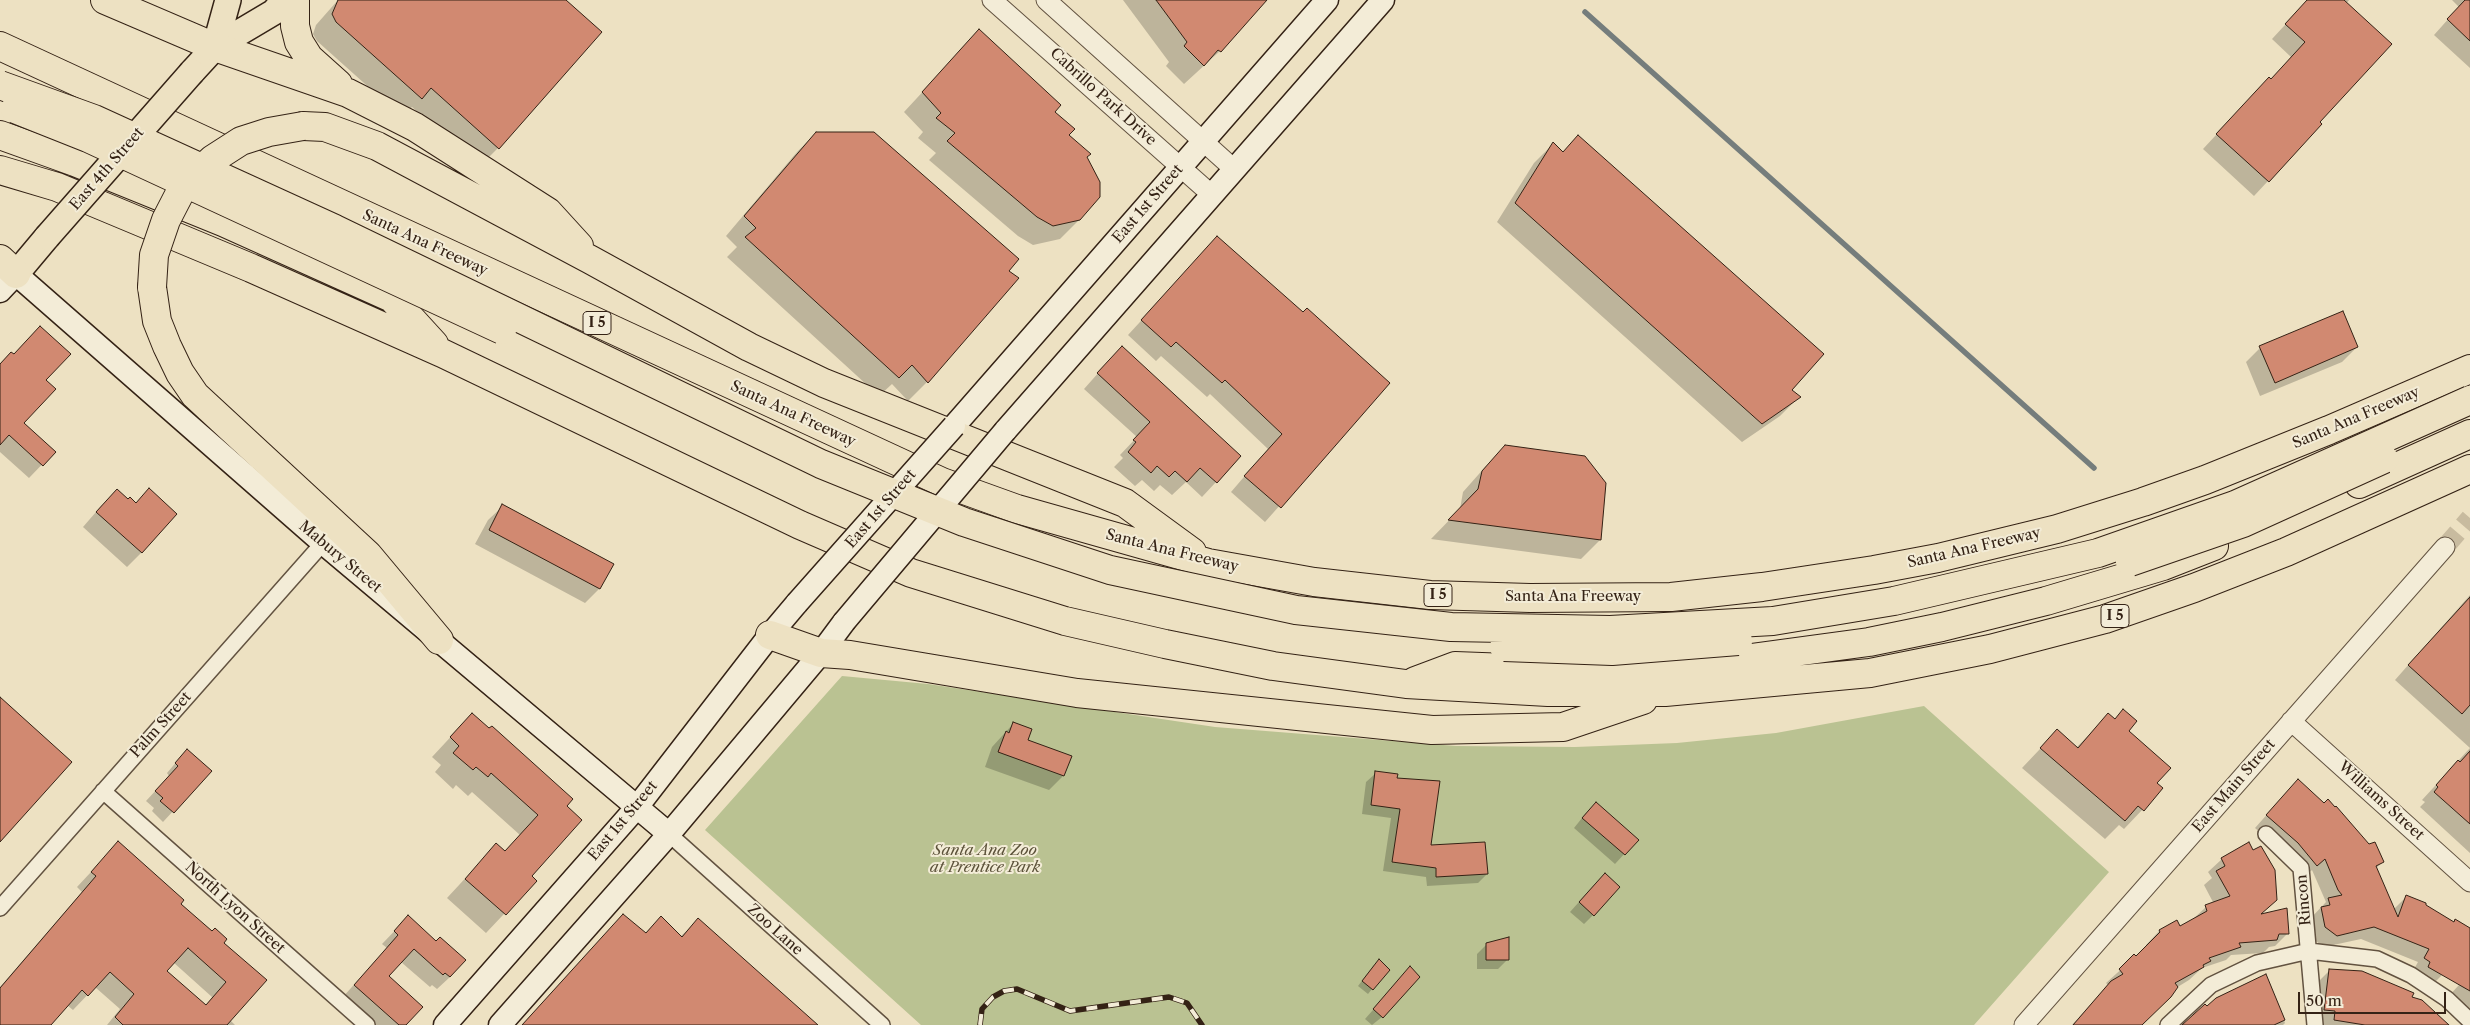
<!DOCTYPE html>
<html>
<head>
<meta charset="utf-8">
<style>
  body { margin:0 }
  #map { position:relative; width:2470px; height:1025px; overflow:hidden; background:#ede1c2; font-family:"Libre Caslon Text",serif }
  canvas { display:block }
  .scale { position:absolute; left:2298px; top:992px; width:148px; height:22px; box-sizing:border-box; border:2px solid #342215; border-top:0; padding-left:6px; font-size:15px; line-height:18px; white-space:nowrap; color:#342215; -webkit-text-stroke:4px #f3ecd7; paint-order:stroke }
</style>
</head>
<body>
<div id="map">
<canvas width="2470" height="1025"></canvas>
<div class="scale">50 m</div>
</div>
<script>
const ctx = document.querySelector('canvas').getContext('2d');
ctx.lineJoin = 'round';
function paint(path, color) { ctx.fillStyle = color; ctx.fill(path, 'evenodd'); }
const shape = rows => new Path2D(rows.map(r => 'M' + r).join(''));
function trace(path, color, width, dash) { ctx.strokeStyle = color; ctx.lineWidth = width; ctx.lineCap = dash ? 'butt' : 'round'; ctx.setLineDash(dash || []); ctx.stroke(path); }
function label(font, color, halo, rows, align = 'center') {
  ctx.font = font + ' "Libre Caslon Text",serif'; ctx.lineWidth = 4; ctx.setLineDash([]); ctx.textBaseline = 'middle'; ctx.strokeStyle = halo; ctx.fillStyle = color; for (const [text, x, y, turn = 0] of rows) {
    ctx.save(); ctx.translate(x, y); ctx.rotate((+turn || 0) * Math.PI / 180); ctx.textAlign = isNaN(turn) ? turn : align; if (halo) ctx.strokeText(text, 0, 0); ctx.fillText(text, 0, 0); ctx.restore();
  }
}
const green = shape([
  [842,676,928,684,1215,727,1456,746,1575,747,1677,743,1776,733,1924,706,2109,872,1974,1025,921,1025,705,830]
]);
const shadow = shape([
  [338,0,565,0,498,148,479,167,412,107,402,117,317,41,313,34,316,25],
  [1123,0,1266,0,1220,51,1184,84,1166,66,1169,62],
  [2308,0,2349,0,2346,4,2319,122,2321,124,2254,196,2203,149,2255,93,2271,80,2291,57,2272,39],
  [2452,0,2470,0,2470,68,2434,35,2459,7],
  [979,31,1053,112,1068,135,1086,157,1080,219,1060,239,1033,245,1018,236,929,160,936,153,918,138,923,132,904,112],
  [816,133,927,382,908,401,892,384,879,396,727,257,737,247,726,236,797,152],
  [1579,136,1790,390,1799,397,1780,416,1742,442,1497,222,1534,163,1553,144,1562,153],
  [1217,238,1303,314,1389,383,1265,522,1231,492,1268,449,1210,394,1207,397,1161,356,1156,361,1128,335],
  [40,327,45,381,23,424,54,452,29,478,0,452,0,365,13,355],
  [2357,347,2342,362,2260,396,2246,362,2260,348],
  [1108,362,1216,482,1202,497,1186,482,1172,495,1160,485,1154,491,1142,480,1135,486,1114,467,1123,458,1120,455,1137,437,1084,389],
  [1486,466,1605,483,1600,540,1581,559,1431,539,1460,509,1463,492],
  [149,490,142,552,127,567,83,527,102,505,128,501,135,504],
  [503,506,612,565,599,589,585,603,475,544,488,520],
  [2470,595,2470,853,2420,807,2425,802,2422,800,2470,748,2395,680],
  [2123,711,2127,731,2155,783,2162,789,2124,829,2119,825,2105,839,2022,768,2057,731,2076,748,2108,715,2114,720],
  [472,714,565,806,530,877,535,881,486,933,447,898,496,845,504,852,520,835,472,792,468,796,456,785,453,789,435,772,441,765,432,757],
  [1013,724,1027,741,1063,776,1049,790,985,767,992,747],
  [178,760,210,771,163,822,152,811,154,808,146,801,169,776,167,773],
  [1376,773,1396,779,1430,846,1487,874,1478,883,1427,886,1426,877,1383,871,1391,818,1362,814,1366,782],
  [2286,793,2383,862,2375,869,2393,910,2406,897,2442,975,2430,987,2413,971,2418,962,2361,939,2324,947,2313,939,2309,920,2326,902,2312,870,2304,877,2286,855,2255,828],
  [1586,813,1637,840,1615,864,1574,828],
  [2248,844,2275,900,2260,915,2288,933,2275,946,2269,947,2263,953,2231,955,2226,960,2202,968,2189,980,2176,988,2140,1025,2072,1025,2108,985,2106,983,2147,946,2146,945,2159,931,2177,922,2180,927,2192,920,2206,907,2214,904,2204,885,2212,878,2208,872,2222,859],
  [104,858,179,904,265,980,230,1020,235,1025,107,1025,120,1009,95,987,73,1010,67,1005,49,1025,0,1025,0,987,82,892,77,887],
  [173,962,212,997,205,1006,165,971],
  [1595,884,1593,915,1584,924,1570,912],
  [623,915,645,933,661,918,680,937,698,920,816,1025,522,1025],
  [408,917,436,943,450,977,437,989,432,985,430,987,401,962,388,977,405,1025,373,1025,342,998,387,948,382,944],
  [1487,944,1508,959,1498,969,1477,969,1477,954],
  [1374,965,1372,989,1368,994,1358,986],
  [1410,968,1382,1017,1372,1025,1365,1019],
  [2330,970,2411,997,2450,1025,2322,1025,2316,984],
  [2470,973,2470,1012,2447,998],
  [2266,976,2285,1023,2283,1025,2184,1025,2206,1007]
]);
const stream = shape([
  [1585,12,2094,468]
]);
const building = shape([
  [338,0,566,0,602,32,499,149,431,88,422,99,336,22,332,14,338,0],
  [1156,0,1267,0,1221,52,1218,50,1204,66,1184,46,1187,42,1156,0],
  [2307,0,2344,0,2392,44,2320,122,2322,124,2269,182,2216,134,2269,77,2271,79,2305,42,2285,24,2307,0],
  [2465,0,2470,0,2470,41,2447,19,2465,0],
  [979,29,1061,105,1055,112,1075,129,1069,135,1091,154,1087,157,1100,182,1100,197,1080,220,1053,226,1037,217,947,141,955,133,936,118,941,113,922,92,979,29],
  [816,132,874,132,1019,259,1009,271,1019,278,928,383,912,365,899,378,745,237,756,228,744,216,816,132],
  [1578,135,1824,354,1792,390,1801,397,1762,424,1515,203,1553,142,1563,152,1578,135],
  [1217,236,1303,312,1307,308,1390,383,1281,508,1244,476,1282,434,1225,380,1222,383,1176,342,1171,347,1141,320,1217,236],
  [2343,311,2358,347,2275,383,2259,346,2343,311],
  [40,326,71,354,46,380,56,389,24,423,56,452,43,466,9,435,0,445,0,364,11,352,14,354,40,326],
  [1122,346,1241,456,1217,483,1200,468,1187,482,1175,471,1169,477,1157,466,1151,473,1128,452,1136,442,1133,440,1150,422,1097,373,1122,346],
  [1505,445,1585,456,1606,483,1601,540,1448,520,1478,489,1482,471,1505,445],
  [149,488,177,514,142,553,96,512,117,489,128,499,130,497,136,503,149,488],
  [502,504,614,564,600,589,489,530,502,504],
  [2470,597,2470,705,2462,714,2408,665,2470,597],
  [0,697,72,762,0,842,0,697],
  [2123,709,2137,721,2129,731,2171,768,2157,783,2163,788,2144,811,2138,806,2125,821,2040,748,2057,729,2078,748,2108,713,2115,719,2123,709],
  [472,713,489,728,492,726,573,799,567,806,582,820,532,876,537,881,506,915,465,879,496,843,505,851,538,815,491,773,488,777,476,767,473,770,453,753,459,746,450,737,472,713],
  [1013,722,1032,729,1028,740,1072,756,1064,776,998,752,1006,731,1009,733,1013,722],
  [187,749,212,771,174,813,160,801,163,798,155,791,178,766,175,763,187,749],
  [2470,751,2470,824,2434,792,2438,787,2436,785,2458,760,2460,762,2470,751],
  [1375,771,1398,774,1397,778,1440,781,1431,845,1485,842,1488,874,1436,877,1436,868,1392,862,1400,809,1371,805,1375,771],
  [2298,779,2324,803,2328,799,2335,807,2336,806,2369,844,2375,842,2384,862,2376,866,2398,917,2406,895,2426,903,2426,905,2454,922,2455,919,2470,928,2470,991,2428,967,2430,962,2424,958,2429,949,2374,927,2337,936,2325,927,2321,907,2330,905,2328,898,2342,895,2338,890,2325,859,2317,866,2298,843,2266,815,2298,779],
  [1596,802,1639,840,1625,855,1582,818,1596,802],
  [118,841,184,900,181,904,212,931,215,928,227,939,224,943,267,980,227,1025,123,1025,115,1017,134,994,110,972,88,996,82,990,51,1025,0,1025,0,988,96,876,91,872,118,841],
  [188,948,226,982,206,1005,167,971,188,948],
  [2249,842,2253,850,2261,846,2275,870,2277,900,2261,914,2287,908,2289,934,2279,934,2277,940,2239,943,2241,947,2209,958,2211,961,2203,965,2204,967,2175,983,2178,987,2171,997,2142,1025,2073,1025,2111,981,2123,974,2119,969,2134,954,2136,956,2160,932,2159,930,2177,920,2180,926,2207,911,2205,905,2230,896,2216,871,2225,866,2221,858,2249,842],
  [1605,873,1620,887,1594,916,1579,902,1605,873],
  [623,914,646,933,661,916,682,937,698,918,818,1025,522,1025,623,914],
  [408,915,436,941,440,937,466,960,450,977,445,973,443,975,414,949,389,976,423,1007,406,1025,399,1025,354,985,398,935,394,931,408,915],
  [1509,937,1509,960,1486,960,1486,943,1509,937],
  [1379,959,1390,970,1373,990,1362,981,1379,959],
  [1410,966,1420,977,1383,1018,1373,1009,1410,966],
  [2329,969,2362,971,2414,993,2412,997,2422,1000,2449,1025,2365,1025,2334,1020,2335,1011,2324,1010,2329,969],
  [2266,974,2285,1020,2274,1025,2182,1025,2205,1004,2207,1006,2216,998,2266,974]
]);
const tertiaryTunnel = shape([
  [2445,547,2470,518]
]);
const minor = shape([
  [103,791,367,1025],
  [669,834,882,1025],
  [2266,834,2301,868,2315,1025],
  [0,908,323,543],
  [2168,1025,2211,985,2257,963,2309,951,2377,959,2411,975,2447,999,2470,1021]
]);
const tertiary = shape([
  [992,0,1212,195],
  [1046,0,1235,170],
  [2291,721,2470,882],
  [2024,1025,2445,547]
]);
const secondary = shape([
  [0,291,16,274,323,543,669,834],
  [954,426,1327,0],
  [1005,431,1383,0],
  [445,1025,637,807,770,635,797,603],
  [500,1025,669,834,821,653,844,622]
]);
const primary = shape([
  [215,47,228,0],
  [192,72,215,47,274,12,284,0],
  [16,274,47,237]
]);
const motorway = shape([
  [105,0,215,47,348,93,415,127,548,212,579,246],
  [295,0,295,26,299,42,309,58,338,84],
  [0,46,942,482,1017,509,1208,563,1314,582,1430,595,1530,598,1671,597,1762,587,1874,570,1938,558,2057,529,2143,502,2205,480,2329,430,2470,369],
  [303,126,325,127,377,146,591,260,749,347,824,383,1125,503,1192,552],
  [0,135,75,162,223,222,392,298,434,344],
  [0,170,57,187,251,268,442,353,800,525,911,573,1065,621,1165,644,1273,666,1406,684,1548,692,1665,692,1870,673,1990,649,2105,619,2194,588,2286,552,2470,469],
  [0,259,16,274],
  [152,287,157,321,167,346,180,373,195,395,368,555,439,640],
  [2359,484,2470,434],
  [770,635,821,653,850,655,1077,693,1432,730,1563,727,1643,700],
  [1415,681,1455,666,1535,669,1714,663,1869,642,1942,627,2046,601,2163,566,2214,546]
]);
const rail = shape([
  [980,1025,982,1009,993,997,1004,991,1017,989,1070,1011,1169,997,1187,1003,1202,1025]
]);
const secondaryBridge = shape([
  [797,603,954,426],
  [844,622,1005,431]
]);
const primaryBridge = shape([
  [47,237,192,72]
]);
const motorwayBridge = shape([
  [0,85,94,119,335,229,821,464,964,522,1110,570,1296,610,1451,627,1610,630,1773,621,1894,601,2098,553,2235,505,2470,400],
  [15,109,88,138,502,330],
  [152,287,154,255,166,220,183,187,213,159,241,141,269,132,303,126],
  [2130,562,2243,523,2384,459],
  [1504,647,1612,651,1738,641]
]);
const shields = [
  [597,323,28],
  [1438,595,28],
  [2115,616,28]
];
const shieldNames = [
  ["I 5",597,323],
  ["I 5",1438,595],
  ["I 5",2115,616]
];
const streetNames = [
  ["Cabrillo Park Drive",1103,97,42],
  ["East 4th Street",107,169,-49],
  ["East 1st Street",1148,204,-49],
  ["Santa Ana Freeway",425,243,25],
  ["Santa Ana Freeway",793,414,25],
  ["Santa Ana Freeway",2356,418,-23],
  ["East 1st Street",881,509,-49],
  ["Santa Ana Freeway",1974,548,-13],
  ["Santa Ana Freeway",1172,551,14],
  ["Mabury Street",340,557,40],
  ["Santa Ana Freeway",1573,597],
  ["Palm Street",161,725,-48],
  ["East Main Street",2234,786,-49],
  ["Williams Street",2381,801,42],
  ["East 1st Street",623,821,-50],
  ["Rincon",2304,900,-95],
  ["North Lyon Street",235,908,42],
  ["Zoo Lane",775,930,42]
];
const parkNames = [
  ["Santa Ana Zoo",985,851],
  ["at Prentice Park",985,868]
];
paint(green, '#bac292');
paint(shadow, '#0003');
trace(stream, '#757d7c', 5.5);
paint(building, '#d18971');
trace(building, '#342215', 1);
trace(tertiaryTunnel, '#c8bb9f', 19, [19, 9]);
trace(minor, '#625240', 18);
trace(tertiary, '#625240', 21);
trace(secondary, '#342215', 25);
trace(primary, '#342215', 28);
trace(motorway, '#342215', 30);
trace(minor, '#f3ecd7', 15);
trace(tertiary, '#f3ecd7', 19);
trace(secondary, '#f3ecd7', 22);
trace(primary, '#ede1c2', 25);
trace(motorway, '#ede1c2', 28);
trace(rail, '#342215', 5.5);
trace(rail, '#f3ecd7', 4, [11]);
trace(secondaryBridge, '#342215', 25, []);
trace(primaryBridge, '#342215', 28, []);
trace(motorwayBridge, '#342215', 30, []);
trace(secondaryBridge, '#f3ecd7', 22);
trace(primaryBridge, '#ede1c2', 25);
trace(motorwayBridge, '#ede1c2', 28);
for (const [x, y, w] of shields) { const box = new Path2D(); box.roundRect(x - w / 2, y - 11.5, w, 23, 4); ctx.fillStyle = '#f3ecd7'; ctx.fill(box); trace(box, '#342215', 1); }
label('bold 14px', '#342215', null, shieldNames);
label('15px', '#342215', '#f3ecd7', streetNames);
label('italic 15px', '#5c523a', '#f3ecd7', parkNames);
</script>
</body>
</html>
